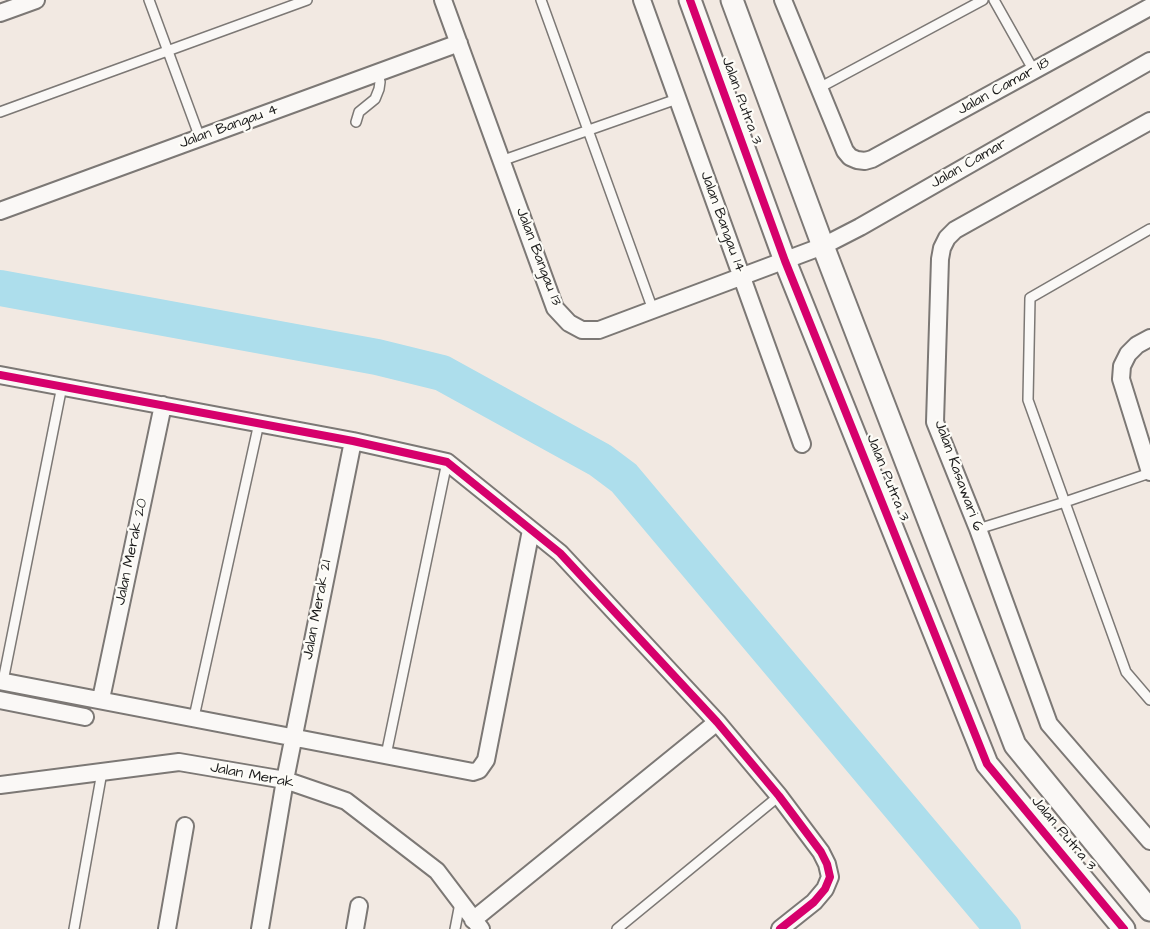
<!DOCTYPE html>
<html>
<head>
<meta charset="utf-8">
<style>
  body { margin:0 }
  canvas { display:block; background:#f2e9e2 }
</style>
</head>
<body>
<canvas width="1150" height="929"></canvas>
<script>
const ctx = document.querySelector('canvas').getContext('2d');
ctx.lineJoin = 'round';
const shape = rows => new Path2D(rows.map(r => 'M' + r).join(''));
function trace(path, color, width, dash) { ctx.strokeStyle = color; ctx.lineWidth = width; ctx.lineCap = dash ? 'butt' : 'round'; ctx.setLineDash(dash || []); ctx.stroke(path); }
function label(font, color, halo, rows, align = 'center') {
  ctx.font = font + ' "Architects Daughter",sans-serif'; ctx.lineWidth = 4.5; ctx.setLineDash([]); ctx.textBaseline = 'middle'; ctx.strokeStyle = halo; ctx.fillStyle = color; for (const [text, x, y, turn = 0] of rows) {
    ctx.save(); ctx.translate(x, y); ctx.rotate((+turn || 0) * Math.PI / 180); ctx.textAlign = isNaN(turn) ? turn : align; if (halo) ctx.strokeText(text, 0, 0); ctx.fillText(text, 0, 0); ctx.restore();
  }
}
const river = shape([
  [0,288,377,357,442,373,600,460,624,478,1003,929]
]);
const service = shape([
  [149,0,200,138],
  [541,0,653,310],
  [994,0,1034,71],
  [819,88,983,0],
  [0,112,307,0],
  [356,122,359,112,375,99,379,89,380,82,378,73],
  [501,161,677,99],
  [1150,229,1030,298,1028,400,1126,672,1150,700],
  [978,529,1065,502,1150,473],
  [3,681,62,386],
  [194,717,259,423],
  [386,755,447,462],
  [74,929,102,772],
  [455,929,460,903],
  [617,929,779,796]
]);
const minor = shape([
  [443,0,555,308,569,323,582,330,599,330,823,246,860,227,1150,61],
  [642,0,802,444],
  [783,0,845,151,850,157,857,160,865,161,872,159,1150,7],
  [0,13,36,0],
  [1150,121,955,230,947,238,942,248,940,259,935,422,978,529,1049,724,1150,841],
  [0,211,459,43],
  [1150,338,1137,345,1128,354,1122,366,1121,379,1150,472],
  [0,375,353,441,447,462,560,553,717,722,779,796,821,852,827,864,830,877,825,889,814,902,780,929],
  [0,681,473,772,479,770,486,760,531,530],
  [101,699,163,405],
  [0,700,85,717],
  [0,785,179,762,285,780,346,801,437,871,481,929],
  [473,920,717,722],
  [167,929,185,826],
  [260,929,285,780,353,441],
  [355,929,359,906]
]);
const tertiary = shape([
  [690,0,785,261,987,764,1124,929],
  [732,0,823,246,1015,745,1150,910]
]);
const cycleway = shape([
  [690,0,785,261,987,764,1124,929],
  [0,375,353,441,447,462,560,553,717,722,779,796,821,852,827,864,830,877,825,889,814,902,780,929]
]);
const streetNames = [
  ["Jalan Camar 18",1004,87,-29],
  ["Jalan Putra 3",741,101,70],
  ["Jalan Bangau 4",229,127,-20],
  ["Jalan Camar",969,164,-30],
  ["Jalan Bangau 14",722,222,70],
  ["Jalan Bangau 13",538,257,69],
  ["Jalan Kasawari 6",958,476,70],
  ["Jalan Putra 3",887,478,68],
  ["Jalan Merak 20",132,552,-78],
  ["Jalan Merak 21",318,610,-79],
  ["Jalan Merak",252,776,11],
  ["Jalan Putra 3",1063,834,50]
];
trace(river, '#addeec', 36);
trace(service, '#7c7875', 12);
trace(minor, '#7c7875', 20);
trace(tertiary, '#7c7875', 25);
trace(service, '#faf8f6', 9);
trace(minor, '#faf8f6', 16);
trace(tertiary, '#faf8f6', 21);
trace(cycleway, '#d6006c', 8);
label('15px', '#1c1c1c', '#fdfcf7', streetNames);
</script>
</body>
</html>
